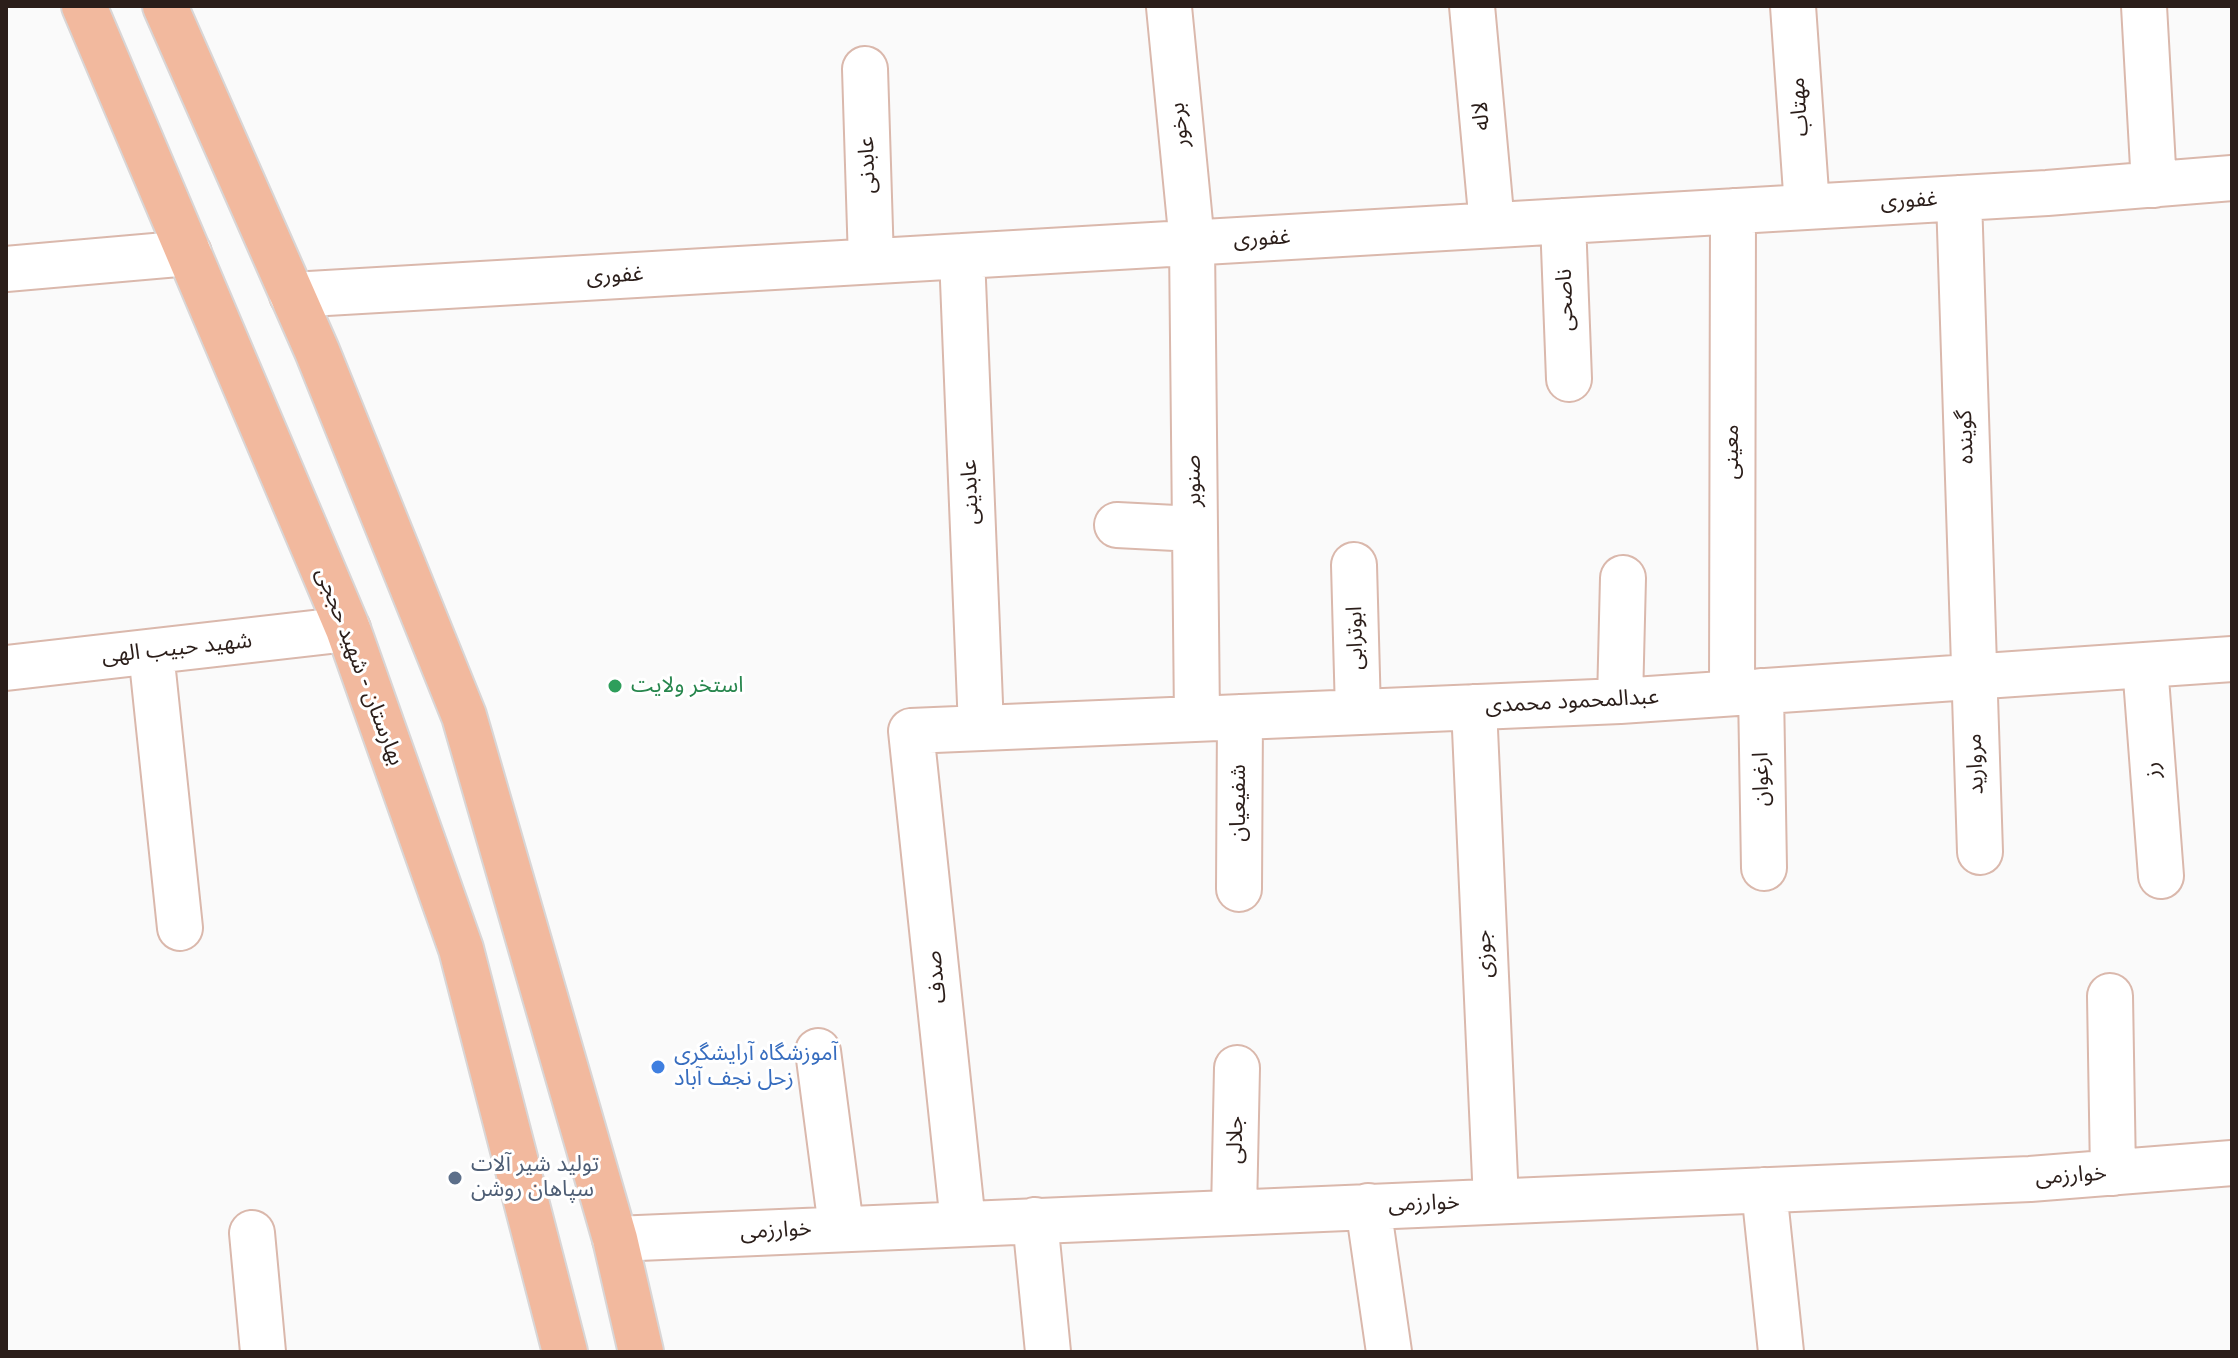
<!DOCTYPE html>
<html>
<head>
<meta charset="utf-8">
<style>
  body { margin:0 }
  #map { position:relative; width:2238px; height:1358px; overflow:hidden; background:#fafafa; font-family:"Varela Round",sans-serif }
  canvas { display:block }
  .frame { position:absolute; inset:0; border:8px solid #2b1e1a; pointer-events:none }
</style>
</head>
<body>
<div id="map">
<canvas width="2238" height="1358"></canvas>
<div class="frame"></div>
</div>
<script>
const ctx = document.querySelector('canvas').getContext('2d');
ctx.lineJoin = 'round';
const shape = rows => new Path2D(rows.map(r => 'M' + r).join(''));
function trace(path, color, width, dash) { ctx.strokeStyle = color; ctx.lineWidth = width; ctx.lineCap = dash ? 'butt' : 'round'; ctx.setLineDash(dash || []); ctx.stroke(path); }
function label(font, color, halo, rows, align = 'center') {
  ctx.font = font + ' "Varela Round","Noto Sans Arabic",sans-serif'; ctx.lineWidth = 6; ctx.setLineDash([]); ctx.textBaseline = 'middle'; ctx.strokeStyle = halo; ctx.fillStyle = color; for (const [text, x, y, turn = 0] of rows) {
    ctx.save(); ctx.translate(x, y); ctx.rotate((+turn || 0) * Math.PI / 180); ctx.textAlign = isNaN(turn) ? turn : align; if (halo) ctx.strokeText(text, 0, 0); ctx.fillText(text, 0, 0); ctx.restore();
  }
}
const minor = shape([
  [1472,6,1492,225],
  [1793,6,1807,207],
  [2144,6,2154,185],
  [1169,7,1192,243,1197,719],
  [865,69,871,261],
  [1959,198,1980,852],
  [1563,221,1569,379],
  [962,256,981,728],
  [6,269,189,253],
  [292,295,2047,193,2232,178],
  [1117,525,1195,529],
  [1354,565,1358,712],
  [151,652,180,928],
  [2145,665,2161,876],
  [6,668,348,629],
  [1761,691,1764,868],
  [1732,693,1733,211],
  [1620,701,1623,578],
  [1474,707,1496,1201],
  [1239,889,1240,717],
  [2110,996,2113,1173],
  [818,1051,841,1227],
  [1764,1190,1781,1352],
  [1368,1206,1389,1352],
  [1234,1212,1237,1068],
  [1035,1220,1048,1352],
  [963,1223,911,731,1620,701,2232,659],
  [252,1233,263,1352],
  [615,1239,2030,1179,2232,1163]
]);
const major = shape([
  [84,6,348,629,461,949,565,1352],
  [165,6,317,351,464,716,615,1239,641,1352]
]);
const markers = [
  [615,686,8,"#2e9e5b"],
  [658,1067,8,"#3f7fe0"],
  [455,1178,8,"#5c6f8a"]
];
const streetNames = [
  ["مهتاب",1800,107,-94],
  ["لاله",1482,116,-95],
  ["برخور",1180,125,-96],
  ["عابدنی",868,165,-92],
  ["غفوری",1909,201,-3],
  ["غفوری",1262,239,-3],
  ["غفوری",615,276,-3],
  ["ناصحی",1566,300,-92],
  ["گوینده",1966,437,-92],
  ["معینی",1732,452,-90],
  ["صنوبر",1194,481,-91],
  ["عابدینی",971,492,-92],
  ["ابوترابی",1356,638,-91],
  ["شهید حبیب الهی",177,649,-6],
  ["بهارستان - شهید حججی",359,667,69],
  ["عبدالمحمود محمدی",1572,702,-3],
  ["مروارید",1976,764,-92],
  ["رز",2153,770,-94],
  ["ارغوان",1762,779,-91],
  ["شفیعیان",1239,803,-90],
  ["جوزی",1485,954,-93],
  ["صدف",937,977,-96],
  ["جلالی",1236,1140,-89],
  ["خوارزمی",2071,1176,-4],
  ["خوارزمی",1424,1204,-2],
  ["خوارزمی",776,1231,-3]
];
const leisureNames = [
  ["استخر ولایت",631,686]
];
const shopNames = [
  ["آموزشگاه آرایشگری",674,1054],
  ["زحل نجف آباد",674,1079]
];
const serviceNames = [
  ["تولید شیر آلات",471,1165],
  ["سپاهان روشن",471,1190]
];
trace(minor, '#dab8ac', 48);
trace(major, '#d9d6d6', 48);
trace(minor, '#fff', 44);
trace(major, '#f2b99e', 44);
for (const [x, y, r, color] of markers) { const dot = new Path2D(); dot.arc(x, y, r, 0, 2 * Math.PI); ctx.fillStyle = color; ctx.fill(dot); trace(dot, '#fff', 3); }
label('22px', '#2b1e1a', '#fff', streetNames);
label('22px', '#27864d', '#fff', leisureNames, 'left');
label('22px', '#366cbe', '#fff', shopNames, 'left');
label('22px', '#4e5e75', '#fff', serviceNames, 'left');
</script>
</body>
</html>
